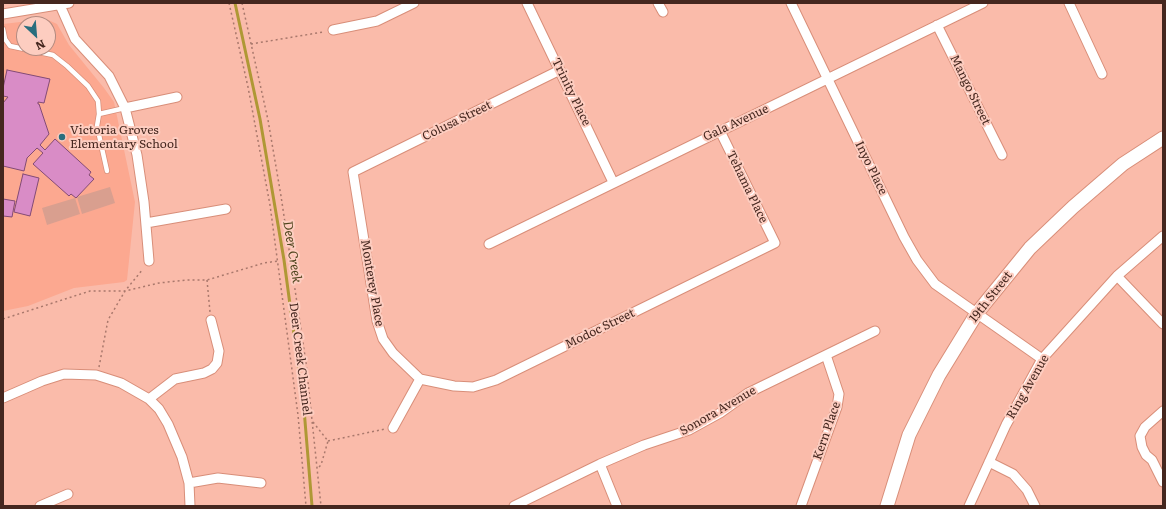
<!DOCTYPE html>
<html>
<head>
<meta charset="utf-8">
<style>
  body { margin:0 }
  #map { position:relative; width:1166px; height:509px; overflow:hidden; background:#fabbaa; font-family:Literata,serif }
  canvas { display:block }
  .frame { position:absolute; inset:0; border:4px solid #45271f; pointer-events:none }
  .north { position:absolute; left:16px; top:16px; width:40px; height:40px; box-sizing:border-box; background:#fdcdc0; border:1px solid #b38b80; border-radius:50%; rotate:154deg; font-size:11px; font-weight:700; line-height:16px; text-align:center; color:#45271f }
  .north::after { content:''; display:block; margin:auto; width:14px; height:18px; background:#2a6e7e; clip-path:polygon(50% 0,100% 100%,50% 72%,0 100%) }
</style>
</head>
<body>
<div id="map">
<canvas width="1166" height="509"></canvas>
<div class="frame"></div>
<div class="north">N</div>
</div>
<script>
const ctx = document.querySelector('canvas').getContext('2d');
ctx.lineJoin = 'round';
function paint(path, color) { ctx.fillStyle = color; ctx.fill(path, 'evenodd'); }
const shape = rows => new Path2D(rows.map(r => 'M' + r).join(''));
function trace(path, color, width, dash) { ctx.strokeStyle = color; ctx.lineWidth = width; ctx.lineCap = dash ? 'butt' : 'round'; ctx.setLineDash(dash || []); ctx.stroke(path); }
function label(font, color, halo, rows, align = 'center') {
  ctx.font = font + ' Literata,serif'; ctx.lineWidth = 4; ctx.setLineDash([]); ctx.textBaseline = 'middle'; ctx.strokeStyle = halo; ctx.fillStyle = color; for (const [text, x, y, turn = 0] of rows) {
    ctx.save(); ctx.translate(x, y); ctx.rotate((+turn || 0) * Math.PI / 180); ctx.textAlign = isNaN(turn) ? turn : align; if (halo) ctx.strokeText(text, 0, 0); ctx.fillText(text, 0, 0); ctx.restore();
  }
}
const built = shape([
  [46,19,57,24,69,45,104,88,114,102,135,202,127,280,124,282,74,288,28,306,3,311,3,24],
  [24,24,48,24,48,48,24,48]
]);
const green = shape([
  [110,187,115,203,82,214,77,197],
  [75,198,80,214,47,225,42,208]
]);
const stream = shape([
  [235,3,260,119,284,260,304,409,312,506]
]);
const building = shape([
  [7,70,50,79,44,103,38,102,38,104,39,104,49,134,40,145,45,150,55,139,91,172,89,175,94,179,76,198,71,194,69,196,33,164,43,153,37,148,27,158,24,171,3,166,3,103,8,97,3,96,3,88,7,70],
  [23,174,39,178,30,216,14,212,23,174],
  [3,199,15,201,12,217,3,216,3,199]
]);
const path = shape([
  [229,3,248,87,270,205,298,415,306,506],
  [242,3,268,120,281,196,306,363,321,506],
  [251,44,323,32],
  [207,280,210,312],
  [3,319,90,291,125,291,159,283,187,280,207,280,264,263,278,261],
  [99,367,108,320,125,291,143,269],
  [313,422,328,441,321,465,318,468],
  [328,441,385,429]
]);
const lane = shape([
  [3,29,5,39,10,46,53,55,67,66,88,86,98,101,99,114,97,126,107,171],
  [99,114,125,108]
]);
const street = shape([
  [59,3,75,39,109,76,125,108,137,155,144,202,149,261],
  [527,3,613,182],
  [658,3,663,12],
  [791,3,904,237,917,260,935,284,1042,359],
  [1069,3,1102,74],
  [3,14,69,3],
  [937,25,1002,155],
  [333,30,377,21,414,3],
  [125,108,177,97],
  [146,223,226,209],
  [489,244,983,3],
  [1117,276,1163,324],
  [420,379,454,386,473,387,496,380,775,243,720,131],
  [420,379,393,353,383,339,377,321,353,172,560,70],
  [3,398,42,381,64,374,96,375,121,383,149,399,159,409,168,424,182,457,189,483,190,506],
  [149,399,175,379,204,373,212,369,217,363,219,351,211,320],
  [1163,411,1145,427,1140,436,1142,447,1146,455,1152,460,1163,482],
  [393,428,420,379],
  [989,462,1013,474,1027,490,1035,506],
  [600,464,617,506],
  [189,483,218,478,261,483],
  [40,506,68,494],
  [514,506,600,464,644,445,689,430,720,413,748,393,875,331],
  [801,506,837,407,839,394,826,355],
  [969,506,1006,425,1042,359,1117,276,1163,236]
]);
const secondary = shape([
  [887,506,909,435,939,375,977,313,1030,248,1073,207,1123,164,1163,138]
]);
const markers = [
  [62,137,4,"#2a6e7e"]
];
const streetNames = [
  ["Mango Street",970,90,64],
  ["Trinity Place",571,92,64],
  ["Colusa Street",457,121,-26],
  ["Gala Avenue",736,123,-25],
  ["Inyo Place",871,168,64],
  ["Tehama Place",747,187,64],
  ["Monterey Place",372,283,80],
  ["19th Street",991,297,-52],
  ["Modoc Street",600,329,-26],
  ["Deer Creek Channel",300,359,83],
  ["Ring Avenue",1028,387,-60],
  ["Sonora Avenue",718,411,-30],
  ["Kern Place",827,431,-71]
];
const poiNames = [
  ["Victoria Groves",70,130],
  ["Elementary School",70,144]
];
const waterNames = [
  ["Deer Creek",292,252,81]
];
paint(built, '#fca890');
paint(green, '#d99f8f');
trace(stream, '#af9835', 3);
paint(building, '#d98cc6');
trace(building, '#834b76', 1);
trace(lane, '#d88e79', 6);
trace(street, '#d88e79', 11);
trace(secondary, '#d88e79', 15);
trace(path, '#a9786c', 1.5, [2, 3]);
trace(lane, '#fff', 4.5);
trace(street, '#fff', 9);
trace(secondary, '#fff', 13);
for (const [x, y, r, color] of markers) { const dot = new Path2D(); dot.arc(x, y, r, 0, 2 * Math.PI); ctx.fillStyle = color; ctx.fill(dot); trace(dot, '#fdcdc0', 1.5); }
label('12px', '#45271f', '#fdcdc0', streetNames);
label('12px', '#45271f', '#fdcdc0', poiNames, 'left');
label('italic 13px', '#4e441c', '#fdcdc0', waterNames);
</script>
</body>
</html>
